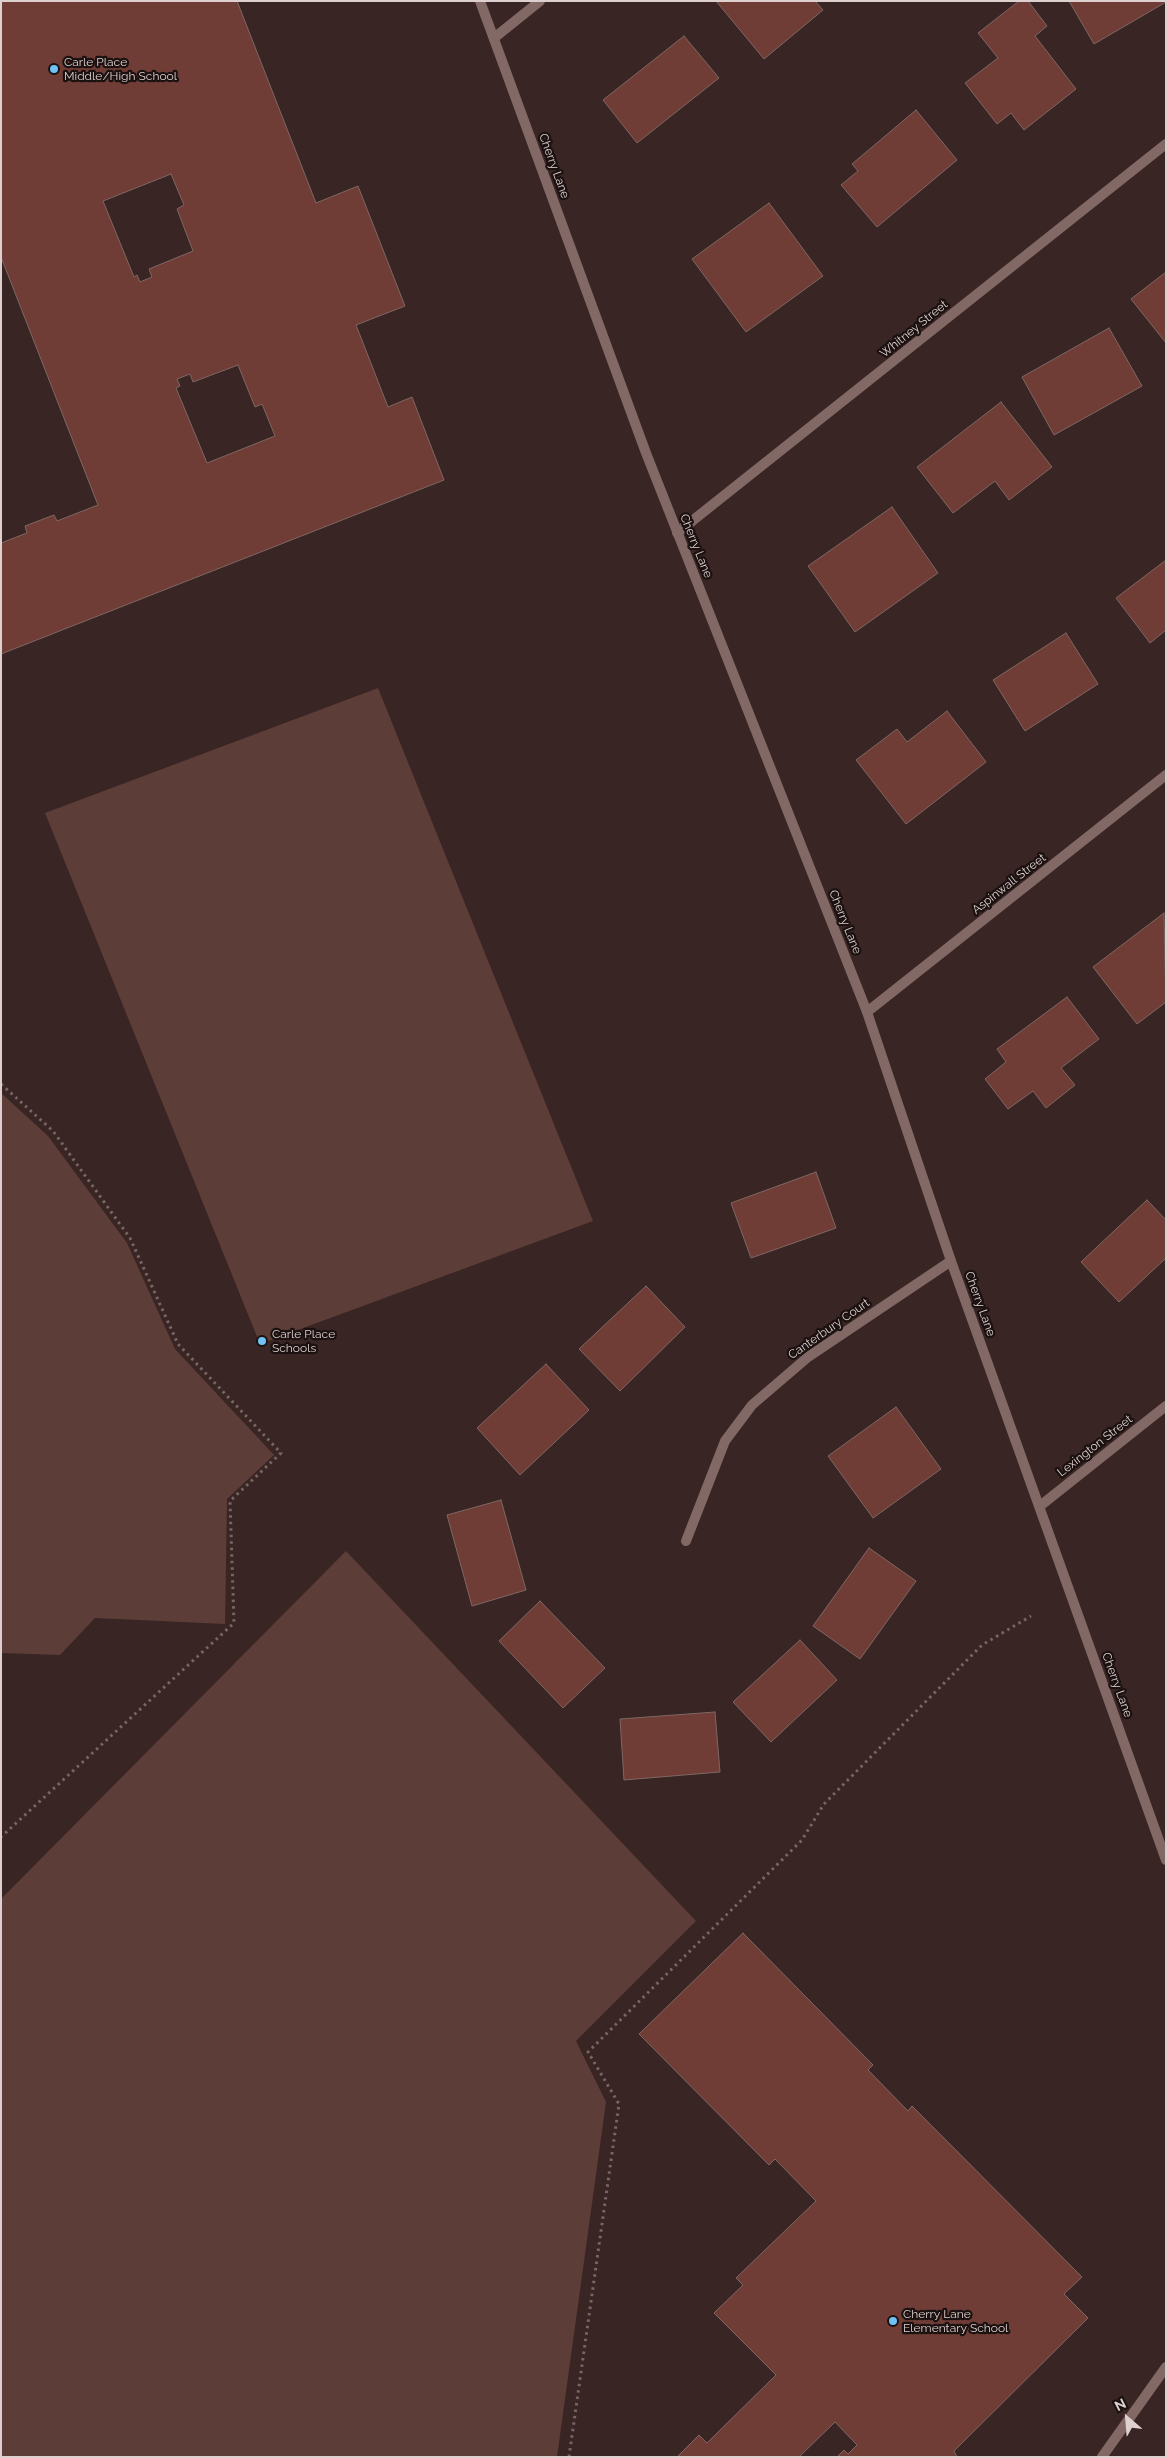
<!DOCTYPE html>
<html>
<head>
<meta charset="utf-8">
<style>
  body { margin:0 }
  #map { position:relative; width:1167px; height:2458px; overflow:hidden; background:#392523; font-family:Raleway,sans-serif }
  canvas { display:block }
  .frame { position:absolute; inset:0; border:2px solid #ded0ce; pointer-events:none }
  .north { position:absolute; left:1102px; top:2393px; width:50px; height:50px; -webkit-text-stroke:4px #1a1110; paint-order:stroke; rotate:333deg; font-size:14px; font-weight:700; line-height:20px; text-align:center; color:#ded0ce }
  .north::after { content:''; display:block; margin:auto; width:18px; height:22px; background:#ded0ce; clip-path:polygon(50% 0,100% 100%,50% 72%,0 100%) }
</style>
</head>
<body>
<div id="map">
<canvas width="1167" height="2458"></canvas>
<div class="frame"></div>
<div class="north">N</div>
</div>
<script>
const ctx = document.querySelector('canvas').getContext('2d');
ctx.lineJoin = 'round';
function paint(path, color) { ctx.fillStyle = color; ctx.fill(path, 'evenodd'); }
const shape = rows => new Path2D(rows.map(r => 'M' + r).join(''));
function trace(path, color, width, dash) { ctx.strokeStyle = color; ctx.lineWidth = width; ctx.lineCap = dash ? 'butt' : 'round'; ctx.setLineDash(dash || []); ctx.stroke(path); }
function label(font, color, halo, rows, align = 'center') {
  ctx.font = font + ' Raleway,sans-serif'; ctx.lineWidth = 4.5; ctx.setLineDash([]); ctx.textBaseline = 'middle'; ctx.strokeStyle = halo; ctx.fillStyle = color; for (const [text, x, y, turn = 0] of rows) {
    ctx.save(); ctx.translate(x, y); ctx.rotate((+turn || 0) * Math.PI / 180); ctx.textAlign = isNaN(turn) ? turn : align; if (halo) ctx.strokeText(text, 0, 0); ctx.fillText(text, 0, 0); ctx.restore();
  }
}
const green = shape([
  [378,688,593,1221,260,1344,45,813],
  [1,1093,48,1136,127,1243,175,1349,274,1455,227,1499,225,1624,95,1618,60,1655,1,1653],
  [346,1551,696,1921,576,2041,606,2102,557,2457,1,2457,1,1899]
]);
const building = shape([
  [1,1,237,1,316,203,358,186,405,306,356,325,388,407,412,397,444,480,1,654,1,543,27,533,25,526,54,515,57,521,98,505,1,257,1,1],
  [171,174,184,205,177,209,193,251,149,269,152,277,140,282,137,275,134,277,103,201,171,174],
  [238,365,255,407,262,404,275,436,207,463,176,388,180,386,177,379,190,374,193,382,238,365],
  [716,1,815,1,823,10,764,59,716,1],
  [1019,1,1028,1,1047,26,1035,36,1076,89,1024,130,1011,113,997,124,965,83,998,58,978,33,1019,1],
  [1069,1,1166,1,1166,2,1094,44,1069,1],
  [684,36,719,78,637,143,603,100,684,36],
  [916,110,957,160,877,227,841,185,858,171,852,164,916,110],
  [769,203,823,276,746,332,692,259,769,203],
  [1166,272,1166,343,1131,299,1166,272],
  [1109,328,1142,386,1054,435,1022,377,1109,328],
  [1001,402,1052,467,1009,500,995,481,953,513,917,467,1001,402],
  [892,507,938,573,855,632,808,566,892,507],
  [1166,560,1166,630,1150,643,1116,598,1166,560],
  [1066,633,1098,684,1025,731,993,680,1066,633],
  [947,711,986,762,906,824,856,760,897,729,907,742,947,711],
  [1164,913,1166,1002,1137,1024,1093,967,1164,913],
  [1067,997,1099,1039,1061,1068,1075,1085,1046,1108,1033,1091,1008,1109,985,1079,1006,1062,997,1049,1067,997],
  [816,1172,836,1228,751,1258,731,1203,816,1172],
  [1147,1200,1166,1220,1166,1258,1119,1302,1081,1262,1147,1200],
  [646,1286,685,1327,620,1391,579,1349,646,1286],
  [546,1364,589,1410,520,1475,477,1428,546,1364],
  [896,1407,941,1469,873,1518,828,1456,896,1407],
  [501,1500,526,1590,472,1606,447,1515,501,1500],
  [869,1548,916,1581,860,1659,813,1626,869,1548],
  [540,1601,605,1668,563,1708,499,1641,540,1601],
  [800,1640,837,1680,771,1742,733,1702,800,1640],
  [715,1712,720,1772,624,1780,620,1719,715,1712],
  [743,1933,873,2065,868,2070,908,2111,912,2106,1082,2277,1064,2294,1088,2318,954,2451,957,2457,837,2457,844,2450,848,2454,857,2445,835,2422,799,2457,677,2457,699,2435,707,2443,776,2375,714,2313,743,2285,736,2278,816,2201,775,2159,769,2165,639,2034,743,1933]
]);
const path = shape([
  [1,1084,53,1131,130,1238,178,1344,281,1453,230,1501,234,1623,1,1837],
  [569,2457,619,2104,588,2052,802,1840,824,1804,982,1645,1031,1616]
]);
const service = shape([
  [1102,2457,1166,2367]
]);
const minor = shape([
  [494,38,540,1],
  [677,533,1166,144],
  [867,1012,1166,775],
  [1040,1506,1166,1406],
  [686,1541,725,1441,752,1405,808,1357,951,1261]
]);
const tertiary = shape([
  [480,1,646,453,867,1012,951,1261,1166,1860]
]);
const markers = [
  [54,69,5,"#70c1f4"],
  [262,1341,5,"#70c1f4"],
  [893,2321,5,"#70c1f4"]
];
const poiNames = [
  ["Carle Place",64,62],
  ["Middle/High School",64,76],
  ["Carle Place",272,1334],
  ["Schools",272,1348],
  ["Cherry Lane",903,2314],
  ["Elementary School",903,2328]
];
const streetNames = [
  ["Cherry Lane",554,166,70],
  ["Whitney Street",914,329,-39],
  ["Cherry Lane",696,546,68],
  ["Aspinwall Street",1009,884,-38],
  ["Cherry Lane",845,922,68],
  ["Cherry Lane",980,1304,70],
  ["Canterbury Court",829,1329,-35],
  ["Lexington Street",1095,1446,-38],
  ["Cherry Lane",1117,1685,70]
];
paint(green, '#5d3d38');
paint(building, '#703d36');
trace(building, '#7f6764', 1);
trace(path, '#786664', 3, [2.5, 4]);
trace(service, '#826965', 10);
trace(minor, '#826965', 10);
trace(tertiary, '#826965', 10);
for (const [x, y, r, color] of markers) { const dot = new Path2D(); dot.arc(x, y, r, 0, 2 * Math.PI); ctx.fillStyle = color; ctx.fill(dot); trace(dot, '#1a1110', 2); }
label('12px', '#ded0ce', '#1a1110', poiNames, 'left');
label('12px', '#ded0ce', '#1a1110', streetNames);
</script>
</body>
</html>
